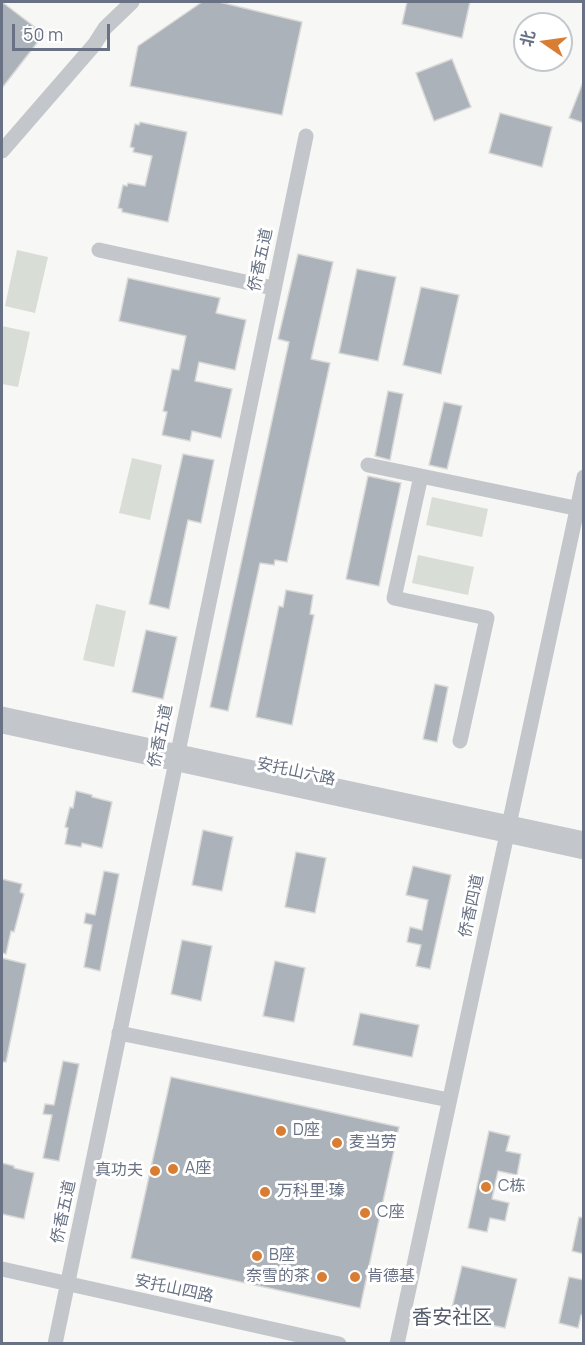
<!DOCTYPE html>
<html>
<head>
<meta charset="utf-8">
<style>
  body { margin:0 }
  #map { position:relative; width:585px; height:1345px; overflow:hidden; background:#f7f7f5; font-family:Manrope,"Noto Sans SC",sans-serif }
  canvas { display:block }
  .frame { position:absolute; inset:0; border:3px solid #687284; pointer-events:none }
  .north { position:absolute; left:513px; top:12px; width:60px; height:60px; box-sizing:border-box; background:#fff; border:2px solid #c3c7ce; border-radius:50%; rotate:283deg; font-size:16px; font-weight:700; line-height:24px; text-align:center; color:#687284 }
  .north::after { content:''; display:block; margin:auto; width:21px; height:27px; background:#d97d33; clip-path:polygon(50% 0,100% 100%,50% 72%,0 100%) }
  .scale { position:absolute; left:12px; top:24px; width:98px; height:27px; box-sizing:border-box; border:3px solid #687284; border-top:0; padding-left:8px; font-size:18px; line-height:21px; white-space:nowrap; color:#687284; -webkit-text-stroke:4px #fff; paint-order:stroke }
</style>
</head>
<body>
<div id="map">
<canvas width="585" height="1345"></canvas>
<div class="frame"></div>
<div class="north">北</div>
<div class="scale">50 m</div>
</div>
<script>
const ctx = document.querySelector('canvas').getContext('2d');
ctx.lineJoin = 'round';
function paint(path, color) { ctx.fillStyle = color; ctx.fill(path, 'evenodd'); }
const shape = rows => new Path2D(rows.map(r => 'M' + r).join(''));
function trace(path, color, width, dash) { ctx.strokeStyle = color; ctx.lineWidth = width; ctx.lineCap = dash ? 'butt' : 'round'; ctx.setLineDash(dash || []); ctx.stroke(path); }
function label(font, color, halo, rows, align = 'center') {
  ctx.font = font + ' Manrope,"Noto Sans SC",sans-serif'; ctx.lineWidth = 6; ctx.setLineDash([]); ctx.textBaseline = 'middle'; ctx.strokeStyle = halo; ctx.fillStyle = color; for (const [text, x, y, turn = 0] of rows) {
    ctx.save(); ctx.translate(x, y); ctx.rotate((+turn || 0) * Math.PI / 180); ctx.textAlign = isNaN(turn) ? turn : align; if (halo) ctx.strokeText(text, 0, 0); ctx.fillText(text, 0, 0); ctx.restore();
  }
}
const green = shape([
  [17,250,48,257,35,313,5,306],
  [2,326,30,332,18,387,2,384],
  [132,458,162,465,150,520,119,513],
  [432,497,488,509,482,537,426,525],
  [418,555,474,567,468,595,412,583],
  [96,604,126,611,114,667,83,660]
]);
const building = shape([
  [2,2,44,34,2,88,2,2],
  [202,2,219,2,302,22,282,115,130,86,138,46,202,2],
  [407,2,470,2,462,38,402,24,407,2],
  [452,59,471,107,434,121,416,73,452,59],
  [583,82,584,82,584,123,569,118,583,82],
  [500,113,552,127,542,167,489,153,500,113],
  [140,122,187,132,168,222,122,212,122,209,118,208,123,185,127,186,128,183,145,186,152,156,133,152,134,148,130,147,135,124,139,125,140,122],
  [298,254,333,262,311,359,330,363,287,562,275,560,274,565,260,563,228,711,210,707,289,342,278,339,298,254],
  [357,269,396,277,378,361,339,353,357,269],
  [128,278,220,298,216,313,246,320,235,370,199,362,195,381,232,389,221,438,192,431,190,441,162,435,167,412,163,411,172,369,179,370,186,336,119,321,128,278],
  [421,287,459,295,441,374,403,365,421,287],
  [388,391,403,394,390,460,375,456,388,391],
  [444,402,462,406,447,469,429,465,444,402],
  [183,454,214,460,201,523,188,520,169,609,149,604,183,454],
  [368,476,401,483,379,586,346,579,368,476],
  [286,590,313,595,310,614,314,615,292,725,256,717,279,606,283,607,286,590],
  [146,630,177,637,163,699,132,692,146,630],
  [435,684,448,687,437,742,423,739,435,684],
  [76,791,92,795,92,797,112,802,102,848,82,843,81,847,65,844,68,828,65,827,70,807,73,808,76,791],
  [203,830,233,837,222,891,192,885,203,830],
  [296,852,326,858,315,913,285,907,296,852],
  [413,866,451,875,430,969,416,966,421,945,407,942,410,927,422,930,428,900,406,895,413,866],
  [104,871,119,874,100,971,84,967,92,925,84,923,86,913,95,915,104,871],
  [2,879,22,884,20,892,24,894,14,932,11,931,6,954,2,953,2,879],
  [182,940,212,946,201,1001,171,994,182,940],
  [2,958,26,964,6,1062,2,1062,2,958],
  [275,961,305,968,294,1022,263,1016,275,961],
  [360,1013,419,1025,412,1057,353,1045,360,1013],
  [63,1061,79,1064,59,1161,43,1158,52,1115,43,1114,45,1104,54,1105,63,1061],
  [171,1077,399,1127,360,1308,131,1258,171,1077],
  [489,1131,510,1136,506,1151,521,1154,517,1175,498,1171,492,1199,509,1203,505,1221,490,1218,487,1232,468,1228,489,1131],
  [2,1163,14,1166,14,1168,34,1173,24,1219,2,1214,2,1163],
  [579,1217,584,1218,584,1254,572,1251,579,1217],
  [462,1266,517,1279,505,1328,450,1316,462,1266],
  [569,1277,584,1280,584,1315,581,1315,578,1328,559,1323,569,1277]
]);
const minor = shape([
  [2,151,94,45,105,28,132,2],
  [99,250,273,288],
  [368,465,584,510],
  [421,476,394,598,487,618,460,741],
  [2,714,584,839],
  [2,726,584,852],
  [119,1033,449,1100],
  [2,1269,339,1344],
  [55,1344,306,136],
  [397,1344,584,477]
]);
const markers = [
  [281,1131,6,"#d97d33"],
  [337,1143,6,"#d97d33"],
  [173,1169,6,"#d97d33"],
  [155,1171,6,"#d97d33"],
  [486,1187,6,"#d97d33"],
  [265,1192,6,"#d97d33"],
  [365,1213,6,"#d97d33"],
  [257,1256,6,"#d97d33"],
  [322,1277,6,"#d97d33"],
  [355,1277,6,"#d97d33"]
];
const streetNames = [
  ["侨香五道",261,260,-78],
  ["侨香五道",161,736,-78],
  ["安托山六路",296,772,12],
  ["侨香四道",472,906,-78],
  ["侨香五道",64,1212,-78],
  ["安托山四路",174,1289,12]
];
const poiNames = [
  ["D座",293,1131],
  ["麦当劳",349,1143],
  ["A座",185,1169],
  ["真功夫",143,1171,"right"],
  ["C栋",498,1187],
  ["万科里·瑧",277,1192],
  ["C座",377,1213],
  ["B座",269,1256],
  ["奈雪的茶",310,1277,"right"],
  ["肯德基",367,1277]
];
const quarterNames = [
  ["香安社区",452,1318]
];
paint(green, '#d8ded6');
paint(building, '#acb2b9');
trace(building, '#d9d9d7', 1.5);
trace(minor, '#c3c6ca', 15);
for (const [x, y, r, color] of markers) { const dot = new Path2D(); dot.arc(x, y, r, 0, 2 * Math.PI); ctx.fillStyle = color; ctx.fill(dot); trace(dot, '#fff', 2); }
label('16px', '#687284', '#fff', streetNames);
label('16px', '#687284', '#fff', poiNames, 'left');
label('20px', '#565d6a', '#fff', quarterNames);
</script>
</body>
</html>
